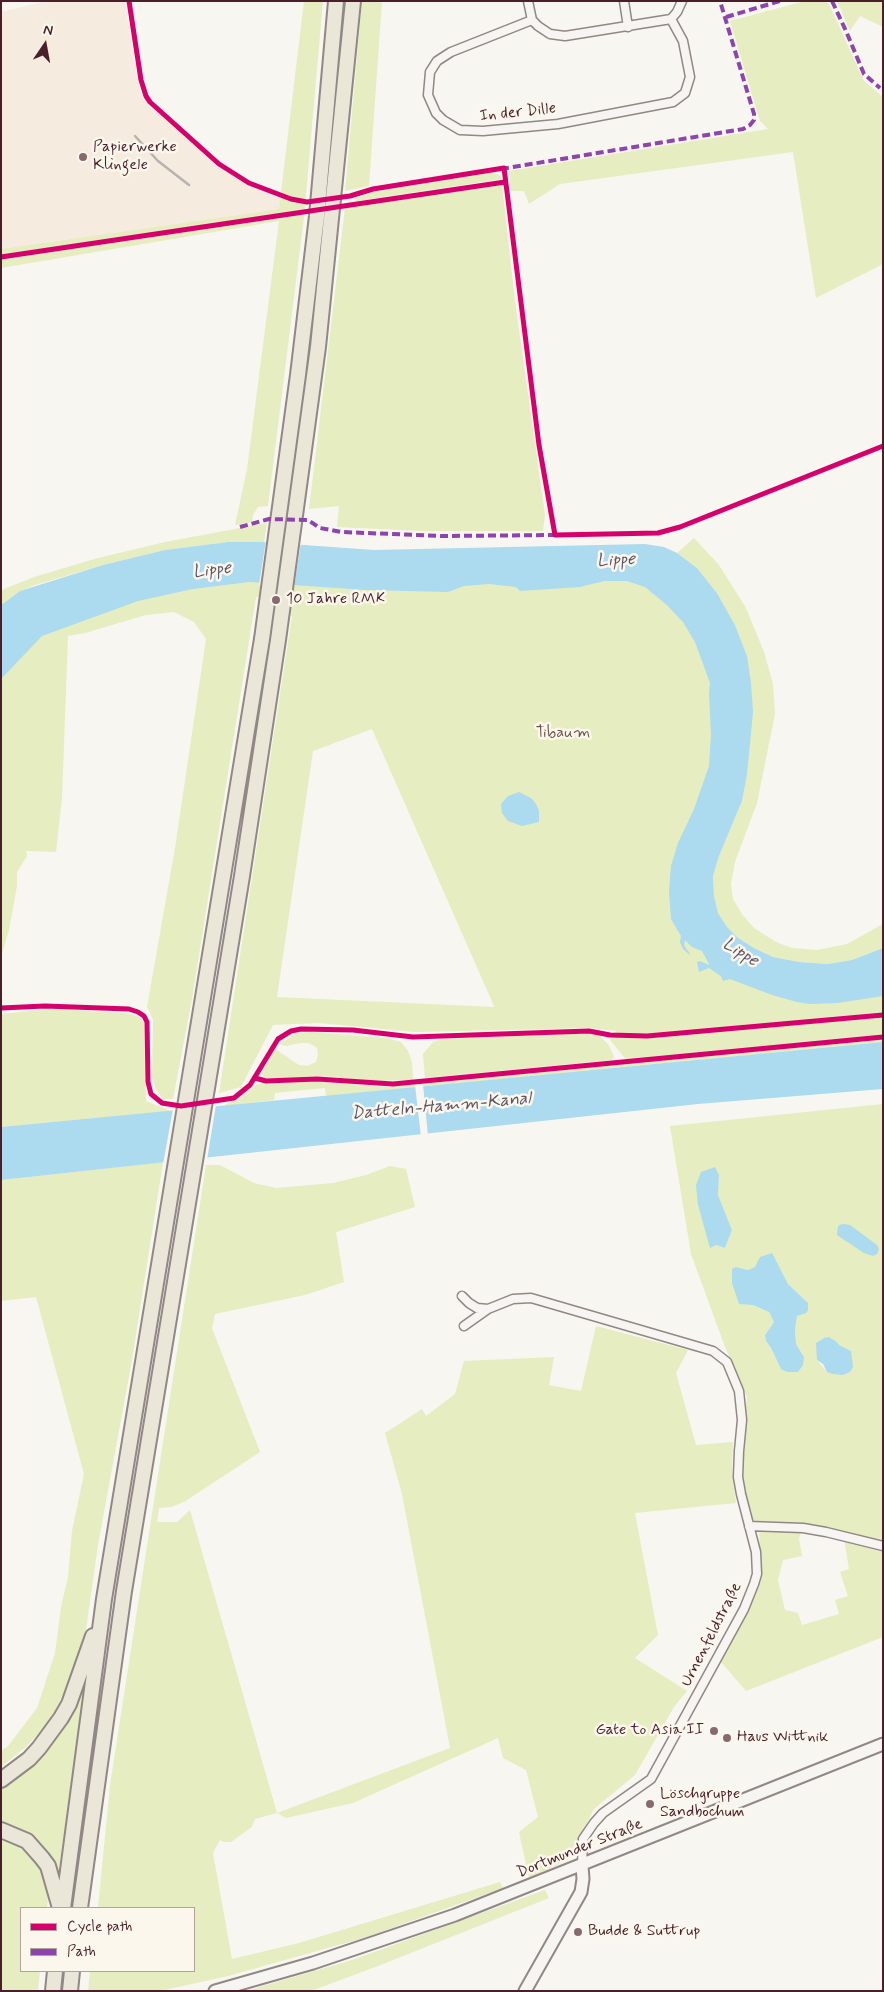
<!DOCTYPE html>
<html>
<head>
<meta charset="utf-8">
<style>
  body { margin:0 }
  #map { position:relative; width:884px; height:1992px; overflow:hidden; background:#f8f6f0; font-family:Mynerve,sans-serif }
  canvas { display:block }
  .frame { position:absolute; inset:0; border:2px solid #4a1f2b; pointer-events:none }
  .legend { position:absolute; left:20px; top:1907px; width:175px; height:65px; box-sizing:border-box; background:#fbf7ec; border:1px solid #b4a19f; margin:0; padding:6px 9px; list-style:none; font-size:15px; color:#4a1f2b }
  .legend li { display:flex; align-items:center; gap:10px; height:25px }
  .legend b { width:25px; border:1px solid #b4a19f }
  .north { position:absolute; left:20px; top:20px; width:50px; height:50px; -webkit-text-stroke:4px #fbf7ec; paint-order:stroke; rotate:12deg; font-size:14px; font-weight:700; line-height:20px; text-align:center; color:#4a1f2b }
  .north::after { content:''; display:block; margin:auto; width:18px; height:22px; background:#4a1f2b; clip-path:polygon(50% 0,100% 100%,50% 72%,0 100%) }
</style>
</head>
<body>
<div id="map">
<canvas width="884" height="1992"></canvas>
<div class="frame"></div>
<ul class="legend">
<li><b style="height:6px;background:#d6006c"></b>Cycle path</li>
<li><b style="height:6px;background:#8e44ad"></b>Path</li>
</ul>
<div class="north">N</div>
</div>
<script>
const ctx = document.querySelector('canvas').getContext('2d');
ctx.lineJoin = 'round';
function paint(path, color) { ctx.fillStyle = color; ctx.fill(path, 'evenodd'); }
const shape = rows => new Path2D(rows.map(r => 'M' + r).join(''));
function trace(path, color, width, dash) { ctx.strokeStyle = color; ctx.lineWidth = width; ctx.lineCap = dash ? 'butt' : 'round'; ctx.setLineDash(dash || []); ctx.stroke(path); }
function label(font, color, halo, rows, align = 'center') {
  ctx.font = font + ' Mynerve,sans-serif'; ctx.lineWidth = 5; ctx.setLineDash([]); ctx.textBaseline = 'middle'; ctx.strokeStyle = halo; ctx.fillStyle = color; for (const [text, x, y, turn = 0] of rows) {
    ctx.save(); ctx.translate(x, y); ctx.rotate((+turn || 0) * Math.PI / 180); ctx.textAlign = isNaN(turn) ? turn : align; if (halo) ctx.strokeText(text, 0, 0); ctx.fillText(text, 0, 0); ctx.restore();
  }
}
const built = shape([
  [47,1,125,1,137,80,143,99,219,168,249,186,281,199,279,209,1,249,1,12]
]);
const green = shape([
  [304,1,323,1,304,217,268,506,258,507,253,515,252,522,235,525,247,469,279,221,1,268,1,249,279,209],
  [362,1,382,1,369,186,345,191],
  [805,1,826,1,830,6,864,81,883,97,883,264,816,298,793,152,560,184,529,204,524,191,511,191,509,171,768,129,760,121,730,21],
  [837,1,883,1,883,27,860,16,850,31],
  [493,172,501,176,502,179,357,201,353,199,373,192],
  [502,185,515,301,545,515,543,531,421,531,337,527,339,506,309,509,345,208],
  [267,523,264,542,228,542,165,550,103,565,35,585,20,591,1,605,1,591,4,589,34,577,98,558,165,542],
  [694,538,719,565,746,608,764,652,773,684,775,714,757,803,735,862,731,884,733,899,742,914,754,928,776,942,792,948,817,950,847,944,883,924,883,948,852,960,828,964,799,962,773,957,754,948,738,938,726,927,718,913,714,896,713,876,719,856,742,801,747,775,749,747,747,656,735,625,717,593,697,568,677,553],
  [639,564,726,658,695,885,737,959,883,971,883,1042,326,1096,325,1088,275,1093,274,1100,226,1106,226,1104,238,1100,257,1084,310,1081,387,1087,628,1062,610,1040,616,1031,591,1028,415,1032,319,1023,273,1025,241,1087,219,1093,292,616,290,615,292,598,256,597,192,999,173,1099,163,1099,156,1090,152,1078,153,1020,147,1007,175,848,206,639,194,622,174,612,146,615,85,633,68,636,62,798,56,852,26,851,27,856,17,872,17,886,9,930,1,957,1,636,121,582],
  [372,729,494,1006,494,1007,277,997,313,751],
  [50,1009,125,1013,138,1016,144,1022,146,1101,171,1111,1,1127,1,1014],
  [312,1032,387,1038,401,1042,408,1051,412,1062,413,1080,367,1081,337,1077,316,1076,277,1079,264,1078,262,1073,275,1049,299,1065,307,1066,316,1062,318,1054,317,1048,309,1043,300,1043,286,1046,279,1044,296,1033],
  [589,1033,600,1036,608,1044,613,1054,614,1057,612,1060,425,1078,423,1054,433,1042,442,1039],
  [883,1104,883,1542,821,1527,783,1522,755,1521,752,1519,742,1483,740,1460,747,1397,725,1347,691,1254,670,1126],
  [719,1175,718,1195,732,1230,725,1248,716,1245,703,1222,698,1205],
  [772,1254,788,1284,808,1303,797,1316,795,1330,796,1344,804,1357,781,1369,771,1348,766,1341,765,1335,774,1322,769,1312,753,1305,736,1267,748,1270,755,1267],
  [829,1337,837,1342,838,1345,851,1351,851,1362,827,1372,817,1360,817,1353,820,1340],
  [163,1162,132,1360,98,1545,83,1651,51,1719,27,1746,1,1767,1,1751,8,1746,37,1708,55,1653,61,1607,68,1577,72,1531,84,1474,36,1297,1,1301,1,1180],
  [206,1165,220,1165,254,1183,276,1188,333,1183,366,1175,390,1166,406,1169,415,1207,336,1232,344,1282,305,1295,215,1314,212,1328,260,1452,184,1502,171,1507,159,1508,157,1522,177,1522,190,1510,277,1813,450,1748,402,1494,385,1433,422,1409,426,1416,455,1394,464,1361,554,1357,549,1385,581,1391,596,1326,688,1350,676,1373,696,1445,733,1442,732,1468,736,1503,635,1513,658,1635,635,1658,687,1691,674,1707,635,1775,594,1809,568,1860,529,1878,519,1832,538,1817,526,1770,503,1758,498,1738,353,1803,286,1818,277,1813,255,1819,252,1827,231,1842,224,1842,220,1840,213,1853,232,1959,299,1943,500,1882,503,1888,367,1937,228,1976,160,1991,88,1991,90,1971,194,1971,194,1908,98,1908,110,1785],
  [759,1529,802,1531,799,1538,802,1556,783,1560,778,1580,785,1610,798,1613,802,1625,839,1614,835,1600,848,1596,840,1572,849,1569,844,1539,883,1549,883,1637,746,1691,720,1661,761,1579],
  [87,1668,57,1884,54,1873,1,1827,1,1785,16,1775],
  [1,1838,22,1846,32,1855,40,1867,45,1880,48,1896,47,1908,21,1908,21,1971,40,1971,38,1991,1,1991],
  [545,1890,549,1898,378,1966,311,1991,246,1991,352,1960]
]);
const water = shape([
  [228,542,262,542,374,550,645,544,664,547,677,553,697,568,717,593,735,625,747,656,751,683,753,712,747,775,742,801,719,856,713,876,714,896,718,913,727,927,738,938,754,948,773,957,799,962,828,964,852,960,883,948,883,996,838,1003,810,1004,797,1002,772,995,730,979,723,981,721,976,709,968,699,972,697,962,700,961,709,965,709,964,702,951,692,947,685,940,684,945,691,956,683,949,680,942,681,936,671,919,669,891,671,866,678,843,694,809,709,766,711,735,709,693,710,683,695,642,683,622,667,605,645,587,627,581,604,581,580,587,520,591,516,587,489,584,464,586,448,592,366,590,249,582,193,589,138,601,42,636,1,679,1,605,20,591,103,565,165,550],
  [519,792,531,798,536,804,539,811,539,822,522,826,508,821,502,813,501,804,508,796],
  [883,1042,883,1089,698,1104,1,1180,1,1127],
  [715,1167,719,1175,718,1195,732,1230,725,1248,716,1245,710,1248,698,1205,696,1185,701,1172],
  [842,1224,850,1225,877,1245,879,1249,877,1254,873,1256,864,1253,837,1235,838,1226],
  [772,1253,788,1284,808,1303,808,1310,806,1313,797,1316,795,1330,796,1344,804,1357,803,1365,798,1372,787,1372,781,1369,771,1348,766,1341,765,1335,774,1322,769,1312,753,1305,739,1304,732,1283,732,1269,736,1267,748,1270,755,1267,760,1257],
  [829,1337,837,1342,839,1345,851,1351,853,1367,850,1372,843,1375,833,1374,827,1372,823,1364,817,1360,816,1343,824,1338]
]);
const pier = shape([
  [266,540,301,542,294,588,259,585],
  [423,1084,428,1136,421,1137,415,1085],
  [216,1105,207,1160,163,1164,173,1109]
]);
const street = shape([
  [528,1,532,20,538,26,550,34,565,36,671,19,677,12,682,1],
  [624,1,628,27],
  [532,20,451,52,437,61,430,72,428,95,436,113,443,120,460,130,483,131,558,124,673,102,685,93,690,77,683,41,671,19],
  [462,1296,469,1303,477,1308,488,1309,513,1299,531,1298,713,1351,727,1362,739,1391,742,1420,739,1451,738,1477,741,1494,756,1552,757,1574,754,1584,744,1609,651,1779,603,1813,594,1823,583,1839,582,1866],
  [464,1326,488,1309],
  [749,1526,803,1528,826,1532,883,1546]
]);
const secondary = shape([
  [215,1991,313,1963,455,1915,883,1744],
  [525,1991,581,1892,583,1879,582,1866]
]);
const highway = shape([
  [1,1780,29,1759,39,1748,61,1718,69,1704,93,1636],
  [1,1830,27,1841,42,1858,48,1866,60,1908],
  [63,1908,104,1599,262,639,298,375,317,216,336,1],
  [80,1908,124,1591,242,876,278,640,318,347,353,1],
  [53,1991,55,1971],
  [70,1991,72,1971]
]);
const rail = shape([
  [135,136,158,161,189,185]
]);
const quiet = shape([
  [832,1,846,31,864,74,880,88],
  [726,17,780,1],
  [501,169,743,129,750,125,754,120,754,114,720,1],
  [240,527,269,519,308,520,320,528,341,532,442,536,555,535]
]);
const cycleway = shape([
  [129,1,141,80,146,96,150,102,219,164,249,183,291,199,307,202,350,196,373,189,504,168,539,445,555,535,658,533,680,527,883,446],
  [1,257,505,182],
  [1,1008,45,1006,129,1009,138,1012,144,1016,147,1022,148,1082,151,1094,162,1103,181,1106,234,1098,250,1085,278,1039,291,1031,301,1029,353,1030,413,1037,589,1031,610,1035,647,1036,883,1015],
  [255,1078,266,1081,317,1079,393,1084,883,1037]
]);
const markers = [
  [83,157,5,"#876a70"],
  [276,600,5,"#876a70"],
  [714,1731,5,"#876a70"],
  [727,1738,5,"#876a70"],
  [650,1804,5,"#876a70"],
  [578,1932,5,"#876a70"]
];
const streetNames = [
  ["In der Dille",518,113,-6],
  ["Urnenfeldstraße",712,1635,-63],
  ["Dortmunder Straße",580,1849,-22]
];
const poiNames = [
  ["Papierwerke",93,148],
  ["Klingele",93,166],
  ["10 Jahre RMK",286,600],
  ["Gate to Asia II",704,1731,"right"],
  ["Haus Wittnik",737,1738],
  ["Löschgruppe",660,1795],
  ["Sandbochum",660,1813],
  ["Budde & Suttrup",588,1932]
];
const parkNames = [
  ["Tibaum",563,734]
];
const waterNames = [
  ["Lippe",616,561,-3],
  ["Lippe",212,571,-7],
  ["Lippe",740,953,32],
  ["Datteln-Hamm-Kanal",441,1107,-5]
];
paint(built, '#f5ebde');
paint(green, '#e6edc0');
paint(water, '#acdaee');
paint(pier, '#f8f6f0');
trace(street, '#918787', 11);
trace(secondary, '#918787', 15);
trace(highway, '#918787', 18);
trace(street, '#f6f5f1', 8);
trace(secondary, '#f6f5f1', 11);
trace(highway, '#eae7d8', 14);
trace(rail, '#b8b3b1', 2.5);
trace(quiet, '#8e44ad', 4, [8, 4]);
trace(cycleway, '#d6006c', 5);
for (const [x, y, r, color] of markers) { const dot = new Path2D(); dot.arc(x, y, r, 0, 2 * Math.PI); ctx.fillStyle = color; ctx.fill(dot); trace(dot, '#fbf7ec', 2); }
label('16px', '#4a1f2b', '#fbf7ec', streetNames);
label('16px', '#4a1f2b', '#fbf7ec', poiNames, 'left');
label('16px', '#6d5046', '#fbf7ec', parkNames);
label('italic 18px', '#5e5465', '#fbf7ec', waterNames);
</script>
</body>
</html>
